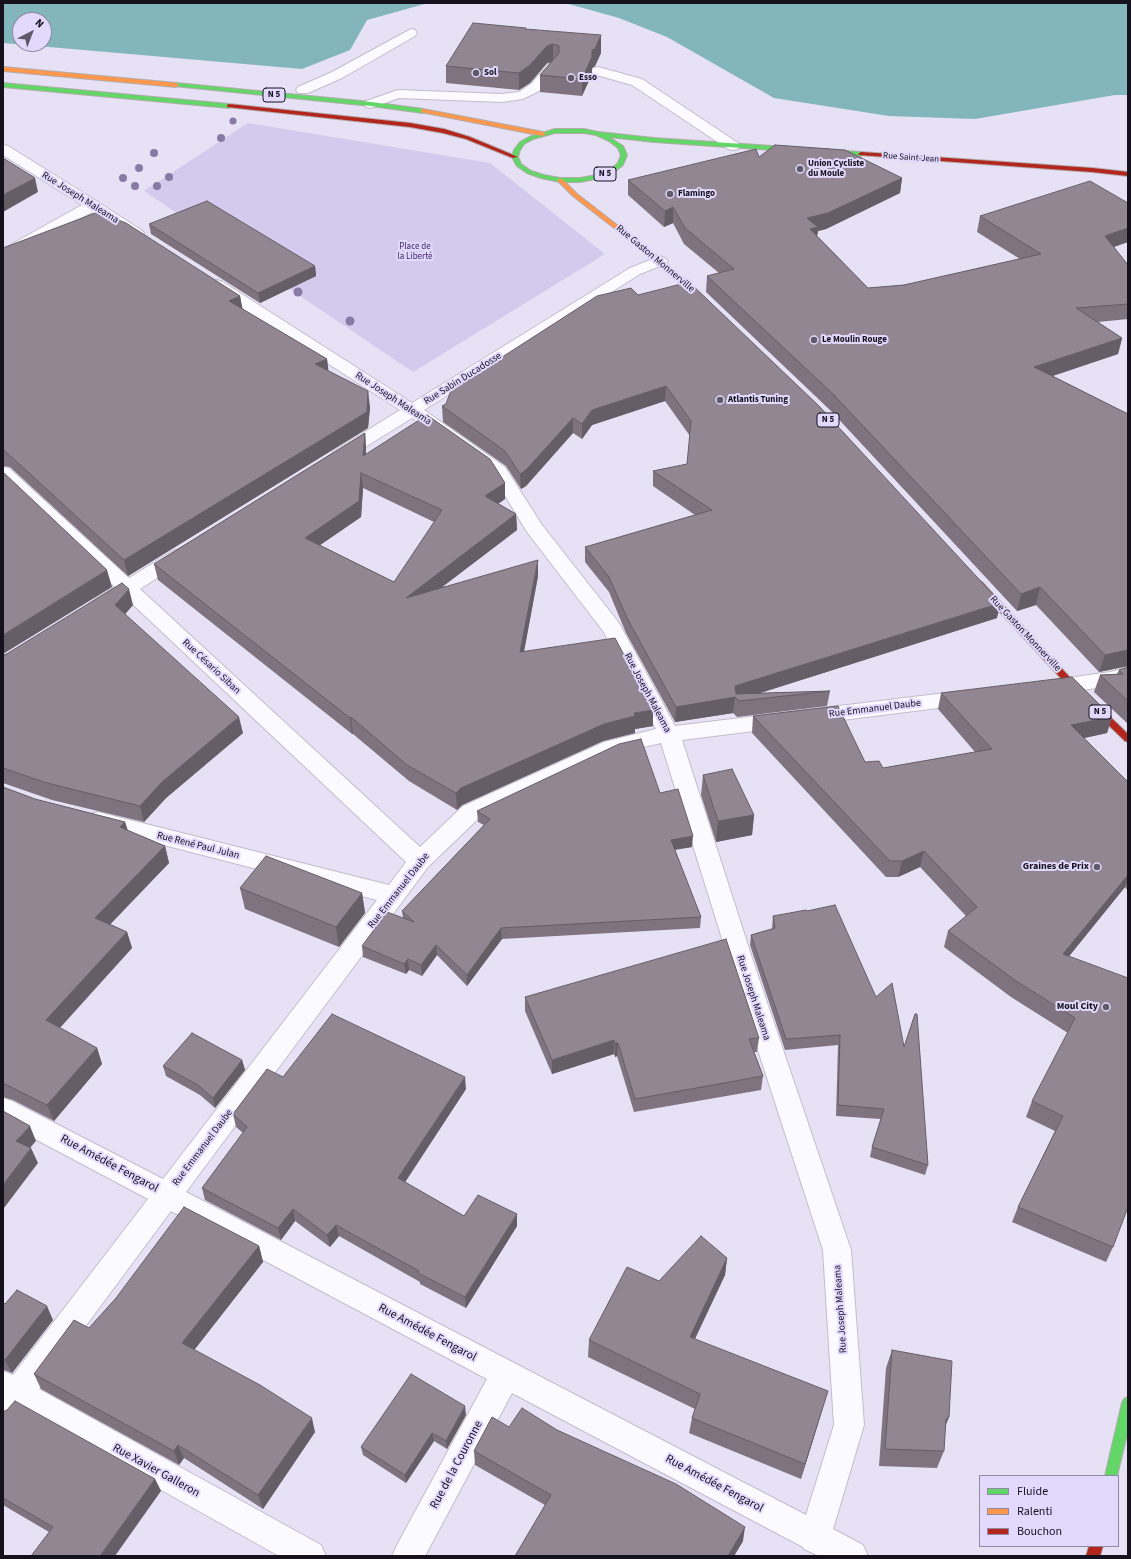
<!DOCTYPE html>
<html>
<head>
<meta charset="utf-8">
<style>
  body { margin:0 }
  #map { position:relative; width:1131px; height:1559px; overflow:hidden; background:#e6e1f5; font-family:"Source Sans 3",sans-serif }
  canvas { display:block }
  .frame { position:absolute; inset:0; border:4px solid #15121e; pointer-events:none }
  .legend { position:absolute; left:979px; top:1475px; width:140px; height:72px; box-sizing:border-box; background:#e2d9fd; border:1px solid #9089a4; margin:0; padding:5px 7px; list-style:none; font-size:12px; color:#15121e }
  .legend li { display:flex; align-items:center; gap:8px; height:20px }
  .legend b { width:20px; border:1px solid #9089a4 }
  .north { position:absolute; left:12px; top:12px; width:40px; height:40px; box-sizing:border-box; background:#e2d9fd; border:1px solid #9089a4; border-radius:50%; rotate:42deg; font-size:11px; font-weight:700; line-height:16px; text-align:center; color:#15121e }
  .north::after { content:''; display:block; margin:auto; width:14px; height:18px; background:#5e5a69; clip-path:polygon(50% 0,100% 100%,50% 72%,0 100%) }
</style>
</head>
<body>
<div id="map">
<canvas width="1131" height="1559"></canvas>
<div class="frame"></div>
<ul class="legend">
<li><b style="height:5px;background:#63d668"></b>Fluide</li>
<li><b style="height:5px;background:#ff974d"></b>Ralenti</li>
<li><b style="height:5px;background:#b3261e"></b>Bouchon</li>
</ul>
<div class="north">N</div>
</div>
<script>
const ctx = document.querySelector('canvas').getContext('2d');
ctx.lineJoin = 'round';
function paint(path, color) { ctx.fillStyle = color; ctx.fill(path, 'evenodd'); }
const shape = rows => new Path2D(rows.map(r => 'M' + r).join(''));
function trace(path, color, width, dash) { ctx.strokeStyle = color; ctx.lineWidth = width; ctx.lineCap = dash ? 'butt' : 'round'; ctx.setLineDash(dash || []); ctx.stroke(path); }
function label(font, color, halo, rows, align = 'center') {
  ctx.font = font + ' "Source Sans 3",sans-serif'; ctx.lineWidth = 4; ctx.setLineDash([]); ctx.textBaseline = 'middle'; ctx.strokeStyle = halo; ctx.fillStyle = color; for (const [text, x, y, turn = 0] of rows) {
    ctx.save(); ctx.translate(x, y); ctx.rotate((+turn || 0) * Math.PI / 180); ctx.textAlign = isNaN(turn) ? turn : align; if (halo) ctx.strokeText(text, 0, 0); ctx.fillText(text, 0, 0); ctx.restore();
  }
}
const green = shape([
  [248,123,490,163,605,254,413,372,144,191]
]);
const water = shape([
  [3,3,428,3,367,20,350,50,302,69,3,43],
  [20,20,44,20,44,44,20,44],
  [565,3,1128,3,1128,95,1115,95,975,119,889,116,774,98,667,37,619,18]
]);
const lane = shape([
  [553,63,558,64,559,67,558,70,541,90,523,99,502,102,399,98,371,108,366,107,364,104,366,101,398,90,502,94,519,92,531,84,548,64,553,63],
  [598,67,642,79,738,143,740,146,738,149,733,150,728,149,632,85,593,74,592,71,593,68,598,67]
]);
const street = shape([
  [411,29,415,30,417,33,415,36,342,78,308,93,298,93,296,90,298,87,332,72,411,29],
  [3,145,8,146,98,202,141,230,144,233,141,236,136,238,131,236,92,212,8,258,3,260,3,249,82,205,3,155,3,145],
  [660,256,665,258,668,261,665,264,640,274,424,410,505,467,542,525,619,623,675,726,970,690,977,692,980,697,977,702,970,704,682,740,753,961,851,1250,864,1425,833,1529,863,1545,868,1556,819,1556,804,1549,803,1547,512,1393,425,1556,392,1556,397,1545,487,1379,171,1211,39,1389,321,1545,326,1556,279,1556,22,1412,14,1422,3,1427,3,1371,13,1375,148,1199,3,1122,3,1098,12,1101,163,1179,377,900,98,828,90,826,87,820,90,814,98,812,389,885,406,862,126,598,110,608,103,609,96,608,93,603,96,598,115,587,3,482,3,467,9,468,129,578,173,551,180,549,187,551,190,555,187,559,140,589,420,847,463,806,604,742,656,729,603,631,527,532,492,474,412,418,346,459,340,460,334,459,331,455,334,451,400,410,211,288,209,285,211,282,217,280,223,282,412,403,630,268,660,256],
  [661,743,729,961,823,1250,834,1425,806,1515,186,1192,428,867,479,818,618,753,661,743],
  [1128,667,1128,681,1111,686,1054,694,1047,692,1044,687,1047,682,1054,680,1110,672,1128,667]
]);
const fast = shape([
  [3,83,229,104,232,106,229,108,3,87,3,83],
  [176,83,371,102,423,109,426,111,423,113,371,106,174,86,174,84,176,83],
  [555,129,584,129,598,132,654,138,861,152,864,154,861,156,654,142,609,137,623,146,627,155,623,165,614,172,600,178,580,182,560,182,541,178,527,173,517,166,512,157,514,150,520,142,529,137,555,129],
  [555,133,584,133,596,135,609,141,618,148,621,155,618,163,610,170,597,175,580,178,560,178,544,175,531,171,521,164,518,157,520,150,524,144,533,139,555,133],
  [1128,1397,1128,1430,1117,1476,1105,1476,1122,1403,1124,1399,1128,1397]
]);
const slow = shape([
  [3,67,176,83,179,85,176,87,3,71,3,67],
  [423,109,543,132,546,134,543,136,421,112,421,110,423,109],
  [558,179,562,179,577,194,662,260,708,301,708,303,704,303,658,262,573,196,558,181,558,179]
]);
const jam = shape([
  [229,104,410,123,444,129,470,137,518,157,513,158,466,139,443,133,410,127,227,107,227,105,229,104],
  [861,152,1092,168,1128,172,1128,176,1092,172,859,155,858,154,861,152],
  [979,581,982,582,1075,683,1128,734,1128,742,1125,741,1069,687,976,586,975,584,976,582,979,581],
  [1089,1546,1103,1546,1100,1556,1086,1556,1089,1546]
]);
const trees = [
  [233,121,3.5],
  [221,138,4],
  [154,153,4],
  [139,168,4],
  [169,177,4],
  [123,178,4],
  [135,186,4],
  [157,186,4],
  [298,292,4.5],
  [350,321,4.5]
];
const wall = shape([
  [526,28,526,29,601,53,595,66,592,68,592,74,582,96,540,92,540,75,551,62,547,63,530,83,519,90,446,83,446,66],
  [759,157,902,178,900,193,826,229,818,231,817,236,868,288,904,285,1020,259,977,232,980,216,1128,203,1128,242,1114,247,1128,265,1128,319,1098,322,1122,338,1118,354,1053,376,1128,414,1128,666,1099,672,1036,605,1017,611,831,411,706,292,707,276,719,273,684,244,673,223,664,227,628,195,628,180],
  [149,224,315,266,316,276,260,303,151,234],
  [3,248,240,296,242,309,327,359,328,371,370,407,368,428,128,576,10,467,3,466],
  [638,295,997,618,760,693,830,691,827,706,737,717,733,713,675,722,626,633,609,592,585,562,585,547,695,515,653,486,653,471,687,464,690,436,665,401,592,425,582,439,573,433,526,486,521,489,506,466,443,422,442,406],
  [365,433,366,448,366,454,505,483,505,499,498,504,516,514,517,530,441,587,538,576,524,651,653,726,635,729,635,733,603,741,462,805,457,810,409,781,353,734,352,734,158,580,154,564],
  [363,488,434,522,394,582,320,545,361,517],
  [133,605,125,614,243,733,166,798,144,822,52,800,3,783,3,655],
  [1128,667,1128,724,1094,692,1100,675,1117,674,1119,670],
  [941,693,1112,717,1107,733,1084,738,1128,782,1128,891,1125,887,1069,956,1113,1247,1106,1262,1012,1222,1018,1207,1055,1131,1026,1117,1032,1101,1068,1033,1011,997,944,947,948,931,966,916,920,867,898,877,886,877,752,733,753,716,865,762,883,768,975,752,938,709],
  [703,775,754,815,752,835,716,842,701,795],
  [3,787,35,799,125,822,128,831,165,846,169,863,110,924,127,932,132,948,60,1028,97,1048,102,1064,54,1121,13,1100,3,1097],
  [660,793,692,847,675,850,701,917,700,928,502,939,467,986,437,955,422,976,409,970,406,974,363,957,362,946,403,918,402,911,484,825,478,822,477,811],
  [240,888,362,893,365,913,339,947,245,909],
  [773,916,928,1165,925,1175,870,1157,872,1147,881,1119,836,1116,838,1045,785,1050,750,945,751,935,772,929],
  [525,997,759,1038,757,1052,754,1052,763,1076,761,1090,634,1112,617,1056,615,1057,614,1054,552,1074,525,1011],
  [242,1060,245,1070,215,1108,200,1095,166,1076,163,1066],
  [283,1077,466,1089,405,1182,464,1216,517,1226,466,1308,420,1284,420,1282,339,1236,330,1247,295,1221,281,1240,205,1200,202,1188,243,1133,236,1127,233,1114],
  [259,1246,263,1262,194,1350,315,1432,263,1509,184,1458,179,1465,41,1389,34,1374,89,1328],
  [727,1258,725,1275,695,1339,823,1407,801,1479,689,1433,692,1418,695,1409,588,1357,589,1340,659,1281],
  [3,1303,53,1320,12,1373,4,1370,3,1370],
  [892,1350,949,1417,945,1426,944,1451,937,1468,879,1466,886,1368],
  [3,1412,155,1479,161,1491,49,1532,3,1505],
  [466,1415,447,1449,434,1441,406,1483,363,1455,361,1447],
  [509,1427,557,1430,743,1541,734,1556,515,1556,545,1505,475,1465,474,1451]
]);
const shadedWall = shape([
  [601,35,601,53,595,66,592,68,592,74,582,96,582,79,592,50],
  [553,44,553,62,547,63,530,83,519,90,519,73,547,46],
  [35,178,38,192,3,212,3,195],
  [902,178,900,193,826,229,818,231,816,242,809,245,807,218],
  [673,207,673,223,664,227,665,211],
  [1128,228,1128,242,1101,251,1105,236],
  [315,266,316,276,260,303,258,293],
  [240,296,243,311,229,301],
  [1122,338,1118,354,1031,383,1034,367],
  [327,359,329,375,315,364],
  [666,386,665,401,592,425,582,439,582,424,592,410],
  [368,391,370,407,368,428,128,576,124,560],
  [573,418,573,433,526,486,521,489,520,474],
  [365,433,366,448,364,472,363,456],
  [361,473,363,488,361,517,307,554,305,538],
  [505,483,505,499,486,512,485,496],
  [516,514,517,530,407,614,406,598],
  [538,560,538,576,521,668,520,652],
  [107,570,112,587,3,654,3,635],
  [1040,587,1036,605,1017,611,1021,594],
  [129,589,133,605,119,621,115,605],
  [1001,603,997,618,738,700,735,697,733,713,675,722,676,707,735,686],
  [1128,650,1128,666,1099,672,1105,655],
  [653,710,653,726,635,729,635,733,603,741,462,805,457,810,456,793,461,788,604,724,634,713],
  [239,717,243,733,166,798,144,822,140,806,162,782],
  [351,717,353,734,352,734,350,718],
  [1112,717,1107,733,1066,742,1071,725],
  [754,815,752,835,716,842,718,821],
  [125,822,130,838,120,827],
  [693,836,692,847,671,850,671,840],
  [165,846,169,863,101,934,95,918],
  [924,851,920,867,898,877,902,861],
  [1128,875,1128,879,1125,887,1058,970,1063,954],
  [362,893,365,913,339,947,336,927],
  [501,928,502,939,467,986,467,975],
  [127,932,132,948,52,1036,46,1020],
  [436,945,437,955,422,976,421,965],
  [408,959,409,970,406,974,404,964],
  [614,1040,614,1054,552,1074,552,1060],
  [615,1043,618,1043,617,1056,615,1057],
  [97,1048,102,1064,54,1121,47,1105],
  [242,1060,245,1070,215,1108,213,1098],
  [465,1077,466,1089,400,1190,398,1178],
  [30,1126,36,1141,23,1156,16,1141],
  [31,1148,38,1163,4,1208,3,1206,3,1185],
  [293,1209,295,1221,281,1240,278,1228],
  [517,1214,517,1226,466,1308,465,1297],
  [336,1225,339,1236,330,1247,327,1235],
  [259,1246,263,1262,188,1358,182,1343],
  [727,1258,725,1275,688,1353,690,1337],
  [47,1306,53,1320,12,1373,5,1360],
  [828,1391,823,1407,801,1479,805,1464],
  [465,1406,466,1415,447,1449,446,1441],
  [949,1417,942,1434,946,1419],
  [312,1418,315,1432,263,1509,258,1495],
  [432,1433,434,1441,406,1483,405,1475],
  [178,1445,184,1458,179,1465,174,1451],
  [155,1479,161,1491,115,1556,100,1556],
  [745,1527,743,1541,734,1556,728,1556]
]);
const building = shape([
  [473,23,526,28,525,29,601,35,595,49,592,50,592,57,582,79,540,75,559,53,559,46,553,44,547,46,530,65,519,73,446,66,473,23],
  [775,145,845,150,902,178,828,213,807,218,818,227,810,229,868,288,904,285,1041,254,980,216,1090,181,1128,203,1128,228,1105,236,1128,265,1128,304,1076,308,1122,338,1034,367,1128,414,1128,650,1105,655,1040,587,1021,594,833,394,707,276,734,269,685,228,673,207,665,211,628,180,756,149,759,157,775,145],
  [3,158,35,178,3,195,3,158],
  [207,201,315,266,258,293,149,224,207,201],
  [98,212,126,223,240,296,229,301,327,359,315,364,368,391,367,412,124,560,5,451,3,450,3,248,98,212],
  [689,282,819,406,1001,603,735,686,736,694,830,691,739,701,735,697,676,707,627,618,609,577,585,547,712,510,653,471,687,464,691,421,666,386,592,410,582,424,573,418,526,470,520,474,505,451,442,406,446,404,451,390,597,296,631,288,638,295,689,282],
  [427,415,490,459,505,483,485,496,516,514,406,598,538,560,520,652,615,638,653,710,634,713,635,716,604,724,461,788,456,793,407,765,351,717,350,718,154,564,365,433,363,456,427,415],
  [361,473,442,510,394,582,305,538,359,501,361,473],
  [3,472,107,570,3,635,3,472],
  [122,583,129,589,115,605,239,717,162,782,140,806,47,783,3,768,3,655,5,655,122,583],
  [1128,667,1128,701,1100,675,1123,674,1119,670,1128,667],
  [1072,677,1112,717,1071,725,1128,782,1128,875,1063,954,1128,978,1128,1207,1113,1247,1018,1207,1063,1116,1032,1101,1075,1018,1016,981,948,931,977,907,924,851,902,861,890,861,753,716,838,706,865,762,879,761,883,768,992,749,941,693,1072,677],
  [641,739,660,793,678,789,693,836,671,840,701,917,501,928,467,975,436,945,421,965,408,959,404,964,362,946,387,912,414,922,402,911,490,819,477,811,619,744,641,739],
  [732,769,754,815,718,821,703,775,732,769],
  [3,787,35,799,125,822,120,827,165,846,95,918,127,932,46,1020,97,1048,47,1105,3,1083,3,787],
  [266,856,362,893,336,927,240,888,266,856],
  [835,905,876,997,892,983,904,1047,915,1014,917,1014,928,1165,872,1147,884,1109,838,1105,840,1035,786,1039,751,935,775,928,773,916,806,910,807,911,835,905],
  [726,939,759,1038,749,1039,763,1076,635,1099,618,1043,615,1043,614,1040,552,1060,525,997,726,939],
  [332,1014,465,1077,398,1178,464,1216,478,1195,517,1214,465,1297,418,1273,419,1271,336,1225,327,1235,293,1209,278,1228,202,1188,247,1127,233,1114,267,1069,283,1077,332,1014],
  [192,1033,242,1060,213,1098,198,1085,163,1066,192,1033],
  [3,1111,30,1126,16,1141,31,1148,3,1185,3,1111],
  [184,1207,259,1246,182,1343,260,1385,312,1418,258,1495,178,1445,174,1451,34,1374,74,1320,89,1328,116,1298,184,1207],
  [701,1236,727,1258,690,1337,828,1391,805,1464,692,1418,700,1394,589,1340,627,1267,659,1281,701,1236],
  [17,1290,47,1306,5,1360,3,1359,3,1303,5,1304,17,1290],
  [892,1350,952,1361,949,1417,946,1419,944,1451,885,1449,892,1350],
  [411,1374,465,1406,446,1441,432,1433,405,1475,361,1447,411,1374],
  [15,1401,155,1479,100,1556,31,1556,53,1527,3,1498,3,1412,7,1410,15,1401],
  [522,1408,557,1430,676,1484,745,1527,728,1556,515,1556,551,1495,474,1451,492,1417,509,1427,522,1408]
]);
const markers = [
  [476,73,4,"#5e5a69"],
  [571,78,4,"#5e5a69"],
  [800,169,4,"#5e5a69"],
  [670,194,4,"#5e5a69"],
  [814,340,4,"#5e5a69"],
  [720,400,4,"#5e5a69"],
  [1097,867,4,"#5e5a69"],
  [1106,1007,4,"#5e5a69"]
];
const farPoinames = [
  ["Sol",484,73],
  ["Esso",579,78],
  ["Union Cycliste",808,164],
  ["du Moule",808,174],
  ["Flamingo",678,194],
  ["Le Moulin Rouge",822,340],
  ["Atlantis Tuning",728,400]
];
const shields = [
  [274,95,22],
  [605,174,22],
  [828,420,22],
  [1100,712,22]
];
const shieldNames = [
  ["N 5",274,95],
  ["N 5",605,174],
  ["N 5",828,420],
  ["N 5",1100,712]
];
const farStreetnames = [
  ["Rue Saint-Jean",911,158,4]
];
const farParknames = [
  ["Place de",415,247],
  ["la Liberté",415,257]
];
const streetNames = [
  ["Rue Joseph Maleama",80,198,32],
  ["Rue Gaston Monnerville",655,259,40],
  ["Rue Sabin Ducadosse",463,379,-32],
  ["Rue Joseph Maleama",393,399,33],
  ["Rue Gaston Monnerville",1025,634,47],
  ["Rue Césario Siban",211,667,43],
  ["Rue Joseph Maleama",647,693,62],
  ["Rue Emmanuel Daube",875,709,-7],
  ["Rue René Paul Julan",198,846,14],
  ["Rue Emmanuel Daube",399,891,-52],
  ["Rue Joseph Maleama",753,998,72],
  ["Rue Emmanuel Daube",203,1148,-53],
  ["Rue Joseph Maleama",841,1309,-94]
];
const poiNames = [
  ["Graines de Prix",1089,867],
  ["Moul City",1098,1007]
];
const nearStreetnames = [
  ["Rue Amédée Fengarol",109,1164,28],
  ["Rue Amédée Fengarol",427,1333,28],
  ["Rue de la Couronne",457,1465,-62],
  ["Rue Xavier Galleron",156,1471,29],
  ["Rue Amédée Fengarol",714,1484,28]
];
paint(green, '#d4caed');
paint(water, '#83b6bc');
trace(lane, '#c1bdcd', 2);
trace(street, '#c1bdcd', 2);
trace(fast, '#b2acac', 2);
trace(slow, '#b2acac', 2);
trace(jam, '#b2acac', 2);
paint(lane, '#fbfafe');
paint(street, '#fbfafe');
paint(fast, '#63d668');
paint(slow, '#ff974d');
paint(jam, '#b3261e');
ctx.fillStyle = '#887aa5';
for (const [x, y, r] of trees) { ctx.beginPath(); ctx.arc(x, y, r, 0, 2 * Math.PI); ctx.fill(); }
paint(wall, '#7e737e');
paint(shadedWall, '#665e67');
paint(building, '#928693');
trace(building, '#665e67', 1);
for (const [x, y, r, color] of markers) { const dot = new Path2D(); dot.arc(x, y, r, 0, 2 * Math.PI); ctx.fillStyle = color; ctx.fill(dot); trace(dot, '#e2d9fd', 1.5); }
label('bold 9px', '#15121e', '#e2d9fd', farPoinames, 'left');
for (const [x, y, w] of shields) { const box = new Path2D(); box.roundRect(x - w / 2, y - 7, w, 14, 3); ctx.fillStyle = '#e2d9fd'; ctx.fill(box); trace(box, '#15121e', 1); }
label('bold 9px', '#15121e', null, shieldNames);
label('9px', '#15121e', '#e2d9fd', farStreetnames);
label('9px', '#3c2564', '#e2d9fd', farParknames);
label('10px', '#15121e', '#e2d9fd', streetNames);
label('bold 10px', '#15121e', '#e2d9fd', poiNames, 'right');
label('12px', '#15121e', '#e2d9fd', nearStreetnames);
</script>
</body>
</html>
